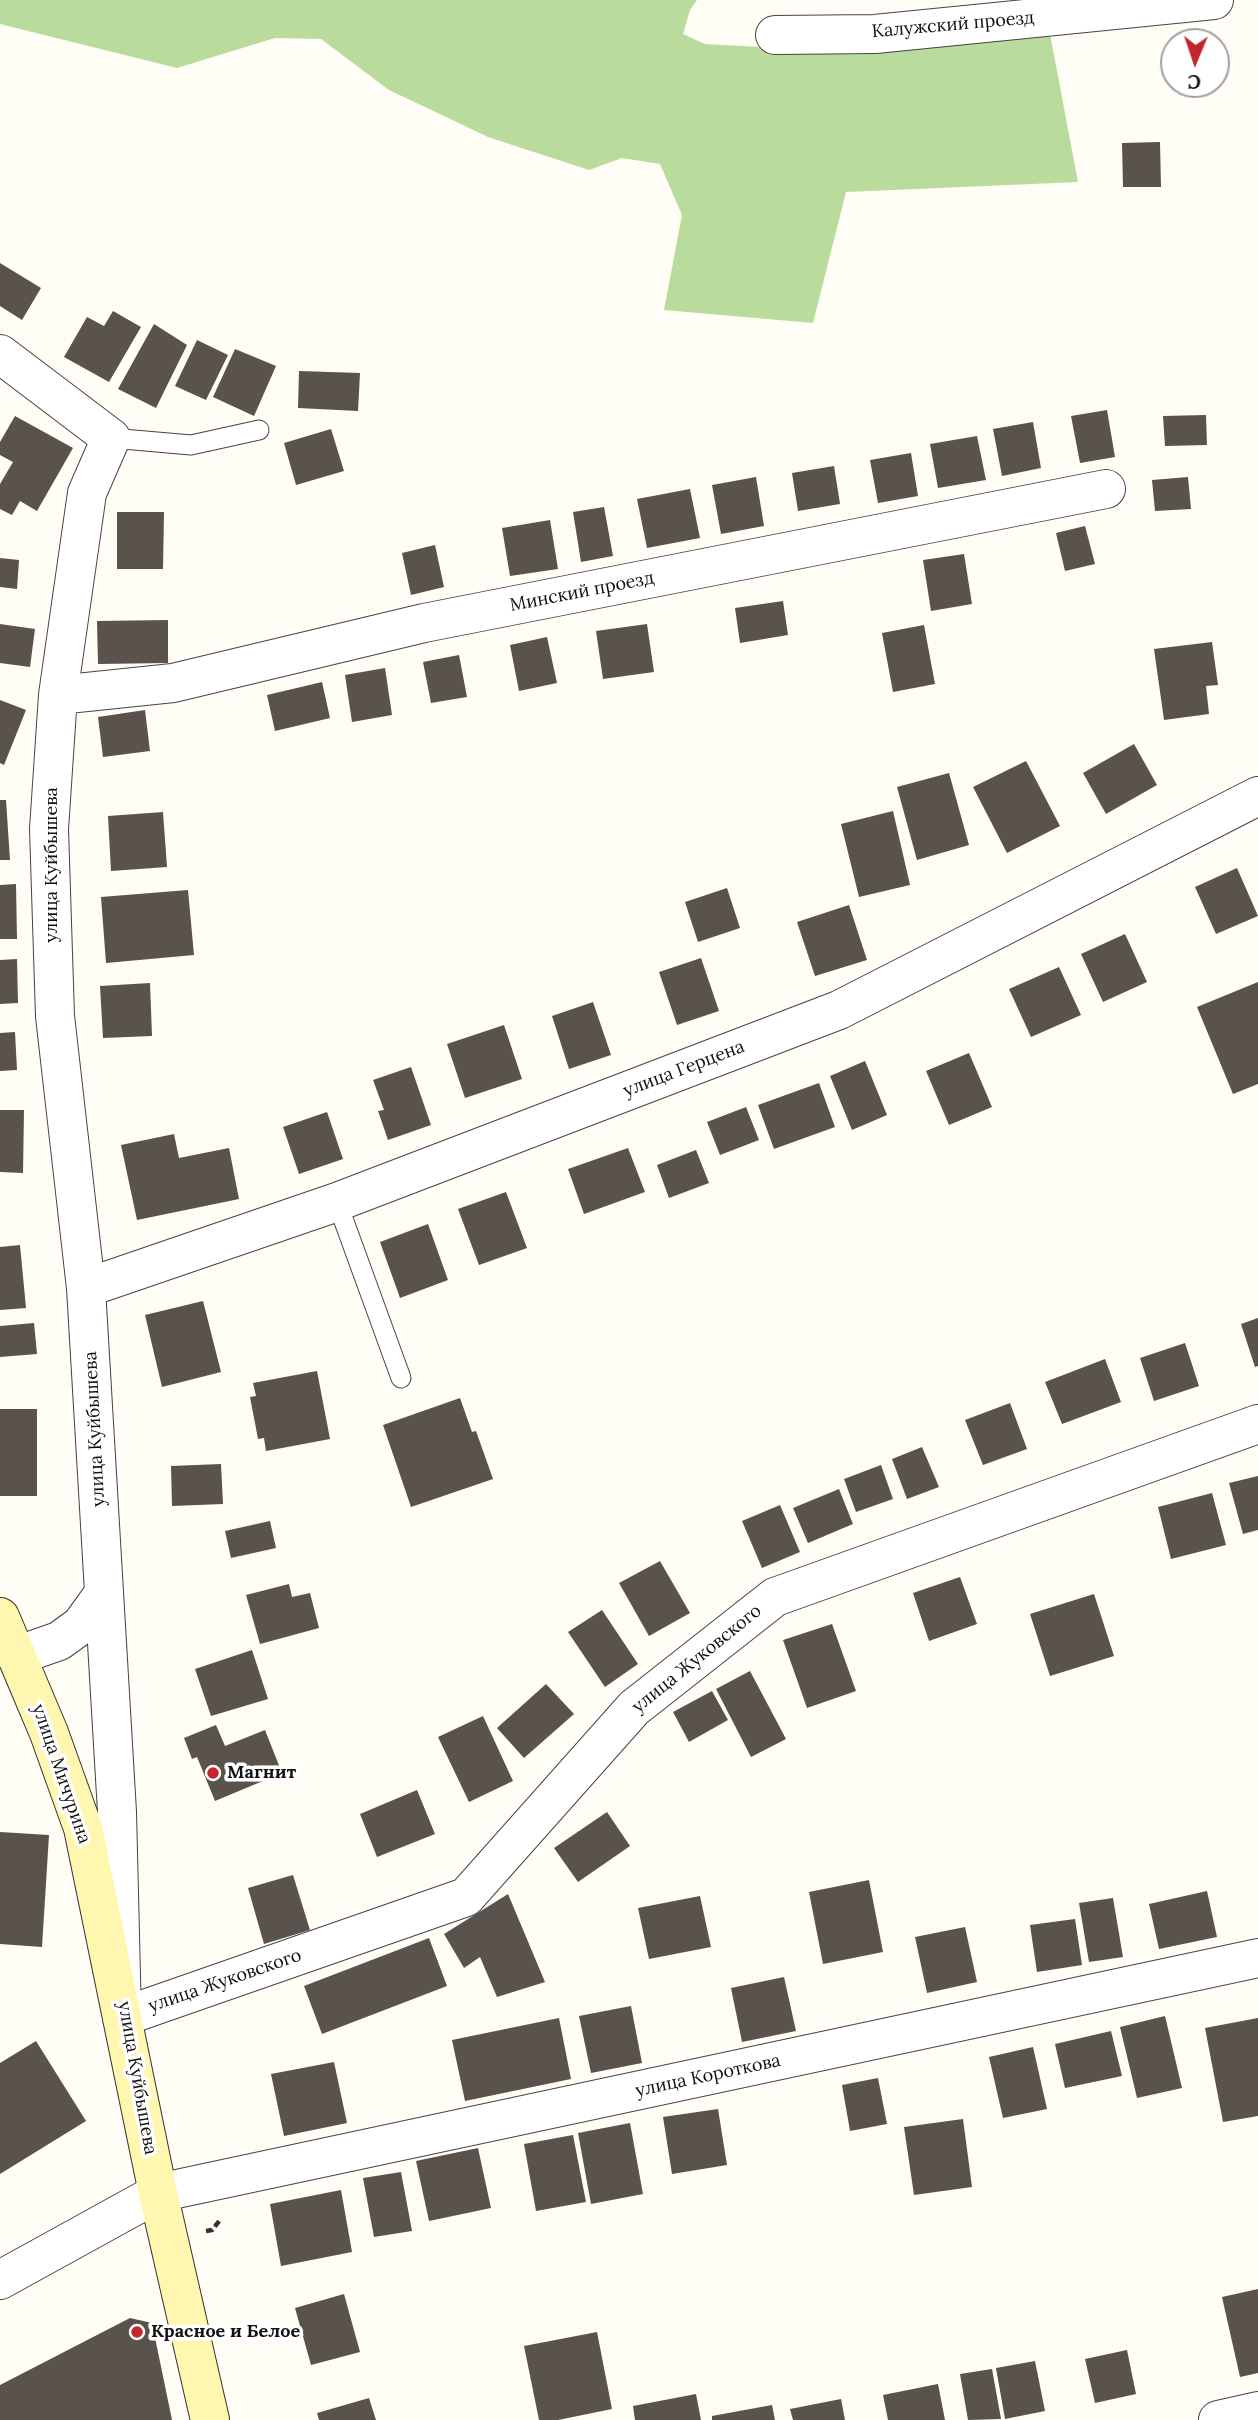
<!DOCTYPE html>
<html>
<head>
<meta charset="utf-8">
<style>
  body { margin:0 }
  #map { position:relative; width:1258px; height:2420px; overflow:hidden; background:#fffdf5; font-family:Lora,serif }
  canvas { display:block }
  .north { position:absolute; left:1160px; top:28px; width:70px; height:70px; box-sizing:border-box; background:#fff; border:2px solid #a0a0a0; border-radius:50%; rotate:182deg; font-size:19px; font-weight:700; line-height:28px; text-align:center; color:#111 }
  .north::after { content:''; display:block; margin:auto; width:24px; height:32px; background:#c4262e; clip-path:polygon(50% 0,100% 100%,50% 72%,0 100%) }
</style>
</head>
<body>
<div id="map">
<canvas width="1258" height="2420"></canvas>
<div class="north">С</div>
</div>
<script>
const ctx = document.querySelector('canvas').getContext('2d');
ctx.lineJoin = 'round';
function paint(path, color) { ctx.fillStyle = color; ctx.fill(path, 'evenodd'); }
const shape = rows => new Path2D(rows.map(r => 'M' + r).join(''));
function trace(path, color, width, dash) { ctx.strokeStyle = color; ctx.lineWidth = width; ctx.lineCap = dash ? 'butt' : 'round'; ctx.setLineDash(dash || []); ctx.stroke(path); }
function label(font, color, halo, rows, align = 'center') {
  ctx.font = font + ' Lora,serif'; ctx.lineWidth = 7; ctx.setLineDash([]); ctx.textBaseline = 'middle'; ctx.strokeStyle = halo; ctx.fillStyle = color; for (const [text, x, y, turn = 0] of rows) {
    ctx.save(); ctx.translate(x, y); ctx.rotate((+turn || 0) * Math.PI / 180); ctx.textAlign = isNaN(turn) ? turn : align; if (halo) ctx.strokeText(text, 0, 0); ctx.fillText(text, 0, 0); ctx.restore();
  }
}
const forest = shape([
  [0,0,697,0,690,10,683,34,705,44,857,52,1050,34,1078,182,846,192,813,323,664,310,682,215,660,164,622,158,589,170,488,137,389,90,321,39,275,38,177,68,0,24]
]);
const building = shape([
  [1160,142,1161,187,1123,187,1122,143],
  [0,263,41,288,22,320,0,306],
  [113,311,141,327,109,382,64,357,87,317,104,326],
  [154,324,187,345,156,408,118,389],
  [197,340,228,355,206,400,175,386],
  [235,349,276,366,254,416,213,397],
  [299,371,360,373,358,411,298,408],
  [1107,410,1115,457,1080,463,1071,416],
  [1206,415,1207,445,1165,446,1163,416],
  [15,416,73,448,37,511,20,501,12,515,0,509,0,484,13,462,0,455,0,442],
  [1033,422,1041,468,1002,476,993,429],
  [331,429,344,471,296,485,284,443],
  [977,436,986,480,938,488,930,444],
  [911,453,918,496,878,503,870,460],
  [834,466,840,504,798,511,792,473],
  [756,477,764,526,721,534,712,485],
  [1188,477,1191,509,1155,511,1152,480],
  [690,489,700,538,647,548,637,499],
  [604,507,613,556,581,562,573,512],
  [117,512,164,512,163,569,117,569],
  [550,520,558,569,510,576,502,528],
  [1085,526,1095,564,1065,571,1056,533],
  [435,545,444,587,411,595,402,553],
  [964,554,972,604,931,611,923,560],
  [0,558,19,560,17,589,0,587],
  [783,601,788,635,740,643,735,608],
  [168,620,168,663,98,664,97,621],
  [0,624,35,629,30,667,0,663],
  [647,624,654,672,603,679,596,631],
  [924,625,935,684,893,692,882,633],
  [547,637,557,683,519,691,510,645],
  [1212,642,1218,685,1206,686,1209,714,1164,720,1154,649],
  [459,655,467,697,431,703,423,662],
  [385,668,392,715,352,722,345,675],
  [322,682,330,718,275,731,267,695],
  [0,700,26,710,4,765,0,763],
  [145,710,150,751,103,757,98,717],
  [1134,744,1157,785,1106,814,1083,773],
  [1026,761,1060,826,1007,853,973,787],
  [949,773,969,845,917,860,897,787],
  [0,800,6,800,10,860,0,860],
  [893,811,910,885,859,897,841,824],
  [163,812,167,867,111,871,108,816],
  [1237,868,1258,916,1216,934,1195,887],
  [16,884,17,939,0,939,0,885],
  [727,888,740,928,698,942,685,902],
  [188,890,194,955,106,963,101,897],
  [849,905,867,960,815,976,797,922],
  [1125,934,1147,982,1103,1002,1081,954],
  [701,958,719,1011,677,1025,659,972],
  [17,959,18,1003,0,1004,0,960],
  [1059,967,1081,1015,1031,1037,1009,989],
  [1258,982,1258,1084,1233,1094,1197,1007],
  [150,983,152,1036,103,1038,100,986],
  [593,1002,611,1055,569,1069,552,1016],
  [504,1025,522,1079,465,1098,447,1044],
  [15,1032,17,1070,0,1071,0,1033],
  [969,1053,992,1107,949,1125,926,1071],
  [865,1061,887,1115,852,1130,830,1076],
  [411,1067,431,1125,388,1140,378,1111,384,1110,373,1080],
  [819,1083,835,1127,774,1149,758,1105],
  [746,1107,759,1140,720,1155,707,1122],
  [0,1110,24,1110,23,1173,0,1172],
  [327,1112,343,1159,299,1174,283,1127],
  [174,1134,179,1158,229,1148,239,1199,137,1220,121,1145],
  [628,1148,645,1192,584,1214,568,1169],
  [696,1150,709,1183,669,1198,657,1165],
  [506,1192,527,1248,479,1265,458,1209],
  [428,1224,448,1280,400,1298,380,1242],
  [20,1245,26,1308,0,1310,0,1247],
  [203,1301,221,1372,162,1387,145,1315],
  [1258,1318,1258,1366,1255,1367,1241,1324],
  [34,1323,37,1354,0,1357,0,1326],
  [1185,1343,1199,1386,1154,1401,1140,1358],
  [1105,1359,1121,1402,1062,1424,1045,1382],
  [317,1371,330,1439,266,1451,264,1438,258,1439,250,1397,256,1396,253,1383],
  [460,1398,472,1432,476,1431,493,1479,411,1507,383,1425],
  [1010,1403,1027,1449,983,1465,965,1420],
  [0,1409,37,1409,37,1496,0,1496],
  [922,1447,939,1487,907,1499,892,1459],
  [221,1464,223,1504,172,1506,171,1466],
  [881,1465,893,1499,856,1512,844,1479],
  [1258,1476,1258,1530,1243,1534,1229,1483],
  [839,1489,853,1524,808,1543,793,1508],
  [1212,1493,1226,1545,1171,1559,1158,1507],
  [780,1505,800,1552,762,1568,742,1521],
  [270,1521,276,1548,231,1558,225,1531],
  [660,1561,690,1613,649,1636,619,1583],
  [960,1577,977,1624,929,1641,913,1593],
  [289,1584,292,1597,310,1593,319,1628,260,1644,246,1595],
  [1094,1594,1114,1656,1050,1676,1030,1614],
  [602,1610,638,1664,605,1687,568,1632],
  [832,1624,856,1691,807,1708,783,1640],
  [252,1650,268,1699,211,1716,195,1669],
  [750,1671,786,1739,751,1757,716,1689],
  [546,1684,574,1714,524,1758,497,1728],
  [712,1691,728,1720,689,1742,673,1712],
  [483,1716,513,1781,469,1802,438,1737],
  [216,1725,225,1746,265,1730,282,1773,215,1801,197,1757,192,1759,184,1738],
  [417,1790,435,1834,377,1857,360,1814],
  [607,1812,630,1846,578,1882,554,1848],
  [0,1832,49,1835,42,1947,0,1944],
  [293,1875,310,1930,264,1944,248,1888],
  [869,1880,883,1952,823,1964,809,1892],
  [1207,1891,1217,1937,1159,1949,1149,1904],
  [508,1894,545,1982,497,1997,480,1957,464,1968,444,1934],
  [700,1896,711,1947,649,1959,638,1908],
  [1113,1898,1123,1957,1089,1962,1079,1903],
  [1075,1919,1082,1965,1037,1972,1030,1925],
  [965,1927,977,1982,927,1993,915,1937],
  [429,1938,447,1986,322,2034,304,1986],
  [784,1977,796,2031,742,2042,731,1988],
  [631,2006,642,2063,591,2073,579,2016],
  [1165,2016,1182,2088,1137,2098,1120,2027],
  [559,2018,571,2079,465,2101,452,2040],
  [1258,2018,1258,2116,1223,2122,1205,2028],
  [1111,2031,1122,2076,1065,2088,1055,2044],
  [36,2041,86,2121,0,2174,0,2063],
  [1033,2047,1047,2109,1003,2118,989,2057],
  [334,2062,347,2123,284,2136,271,2074],
  [878,2078,887,2124,850,2131,842,2085],
  [718,2109,727,2165,672,2174,663,2117],
  [963,2119,972,2187,914,2195,904,2127],
  [630,2123,643,2194,591,2204,578,2133],
  [573,2135,586,2202,536,2211,524,2144],
  [478,2148,491,2208,429,2221,416,2161],
  [401,2172,412,2231,374,2237,363,2178],
  [341,2190,352,2252,281,2266,270,2204],
  [1258,2289,1258,2373,1240,2377,1222,2297],
  [344,2294,360,2352,311,2365,295,2308],
  [130,2318,152,2323,172,2420,0,2420,0,2385],
  [597,2332,612,2409,558,2420,539,2420,524,2346],
  [1127,2350,1136,2394,1095,2403,1085,2359],
  [1035,2361,1045,2411,1005,2419,996,2368],
  [992,2369,1001,2419,968,2420,960,2374],
  [938,2384,945,2420,888,2420,883,2395],
  [696,2394,701,2420,635,2420,633,2406],
  [369,2398,376,2420,319,2420,317,2413],
  [841,2399,845,2420,793,2420,790,2409],
  [772,2405,775,2420,712,2420,712,2416]
]);
const path = shape([
  [206,2231,212,2230,220,2220]
]);
const lane = shape([
  [111,438,191,445,259,430],
  [337,1202,401,1378]
]);
const street = shape([
  [775,35,875,34,1214,0],
  [0,354,111,438,87,493,58,695,49,829,55,1016,86,1288,117,1812,122,2017,466,1897,634,1708,775,1597,1258,1424],
  [58,695,173,683,424,623,1106,489],
  [86,1288,337,1202,839,1010,1258,796],
  [16,1656,59,1641,81,1625,104,1593],
  [0,2280,158,2193,1258,1958],
  [1218,2420,1258,2411]
]);
const secondary = shape([
  [0,1617,49,1733,83,1828,158,2193,210,2420]
]);
const markers = [
  [213,1773,7,"#c4262e"],
  [137,2332,7,"#c4262e"]
];
const streetNames = [
  ["Калужский проезд",953,25,-5],
  ["Минский проезд",582,592,-11],
  ["улица Куйбышева",52,865,-90],
  ["улица Герцена",684,1069,-21],
  ["улица Куйбышева",95,1429,-93],
  ["улица Жуковского",697,1659,-39],
  ["улица Мичурина",61,1774,71],
  ["улица Жуковского",225,1981,-19],
  ["улица Короткова",708,2076,-12],
  ["улица Куйбышева",137,2078,80]
];
const poiNames = [
  ["Магнит",227,1773],
  ["Красное и Белое",151,2332]
];
paint(forest, '#b9dc9c');
paint(building, '#5a524d');
trace(lane, '#444', 21);
trace(street, '#444', 40);
trace(secondary, '#333', 40);
trace(path, '#333', 4.5, [7, 3.5]);
trace(lane, '#fff', 19);
trace(street, '#fff', 38);
trace(secondary, '#fff6b0', 38);
for (const [x, y, r, color] of markers) { const dot = new Path2D(); dot.arc(x, y, r, 0, 2 * Math.PI); ctx.fillStyle = color; ctx.fill(dot); trace(dot, '#fff', 2.5); }
label('18px', '#111', '#fff', streetNames);
label('bold 18px', '#111', '#fff', poiNames, 'left');
</script>
</body>
</html>
